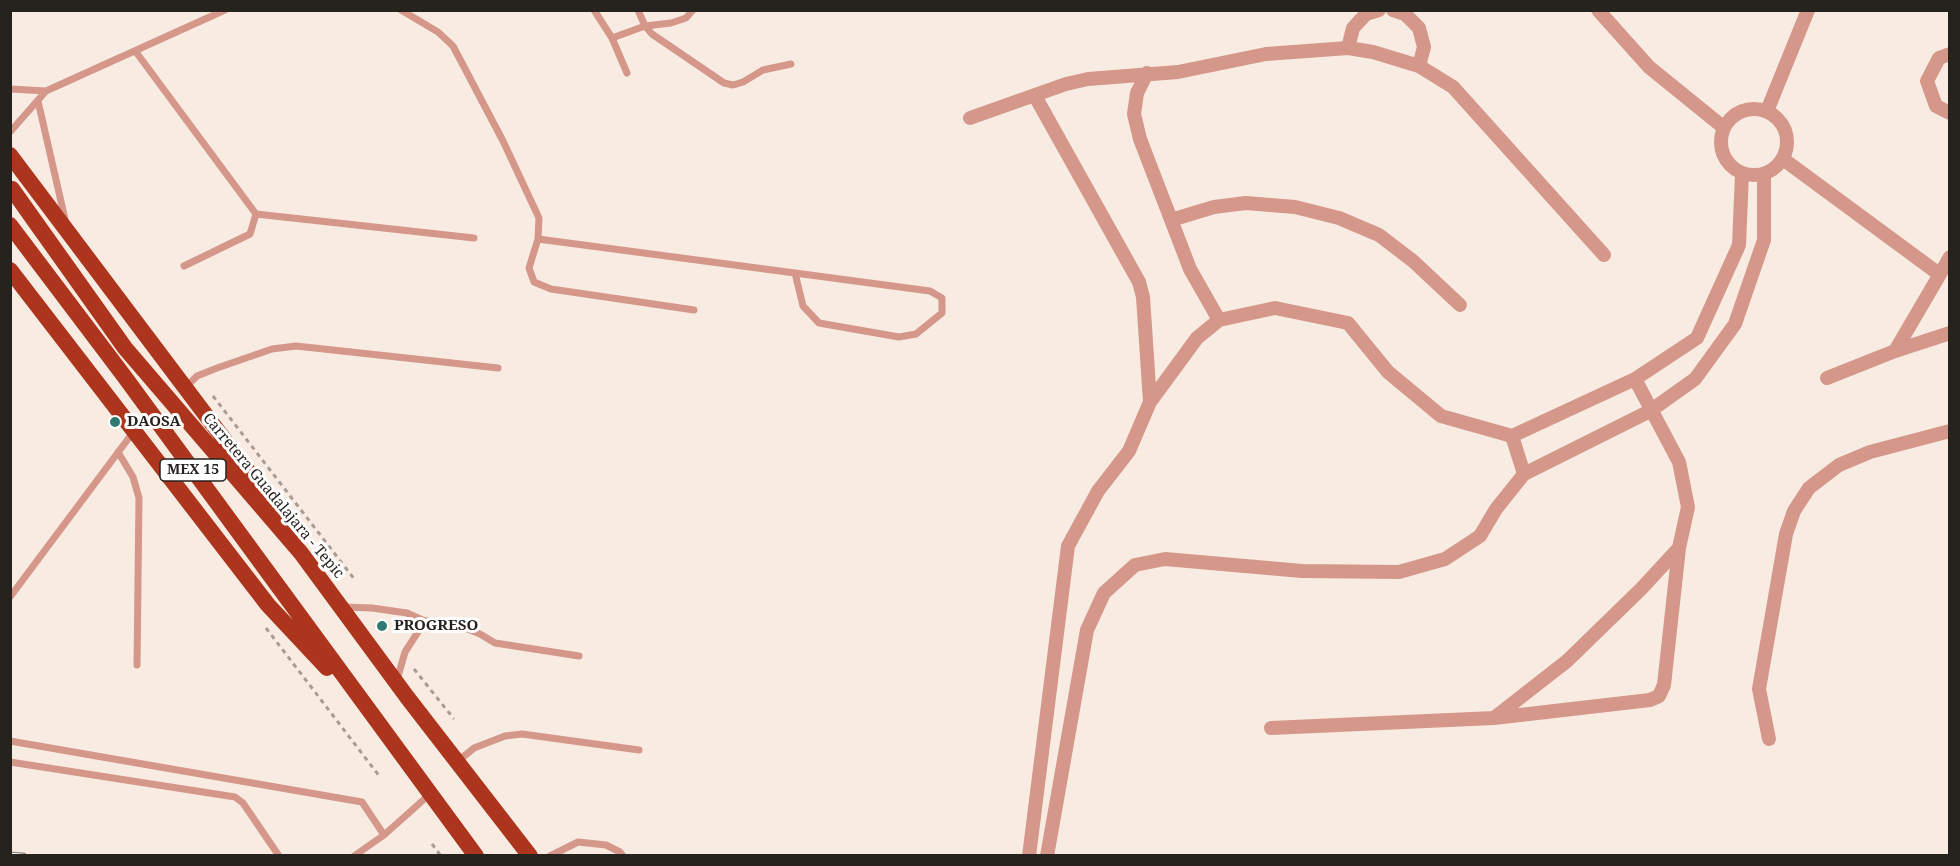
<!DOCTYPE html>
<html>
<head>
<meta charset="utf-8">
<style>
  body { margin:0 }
  #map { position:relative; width:1960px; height:866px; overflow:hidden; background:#f8ebe2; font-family:"Noto Serif",serif }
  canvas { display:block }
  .frame { position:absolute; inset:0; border:12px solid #26221e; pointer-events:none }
</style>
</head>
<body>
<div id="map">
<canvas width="1960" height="866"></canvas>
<div class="frame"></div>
</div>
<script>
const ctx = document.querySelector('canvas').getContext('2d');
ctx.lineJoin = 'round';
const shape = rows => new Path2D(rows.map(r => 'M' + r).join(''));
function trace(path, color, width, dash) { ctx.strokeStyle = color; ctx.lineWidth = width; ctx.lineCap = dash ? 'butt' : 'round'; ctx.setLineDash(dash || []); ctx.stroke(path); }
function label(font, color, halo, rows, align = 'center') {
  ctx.font = font + ' "Noto Serif",serif'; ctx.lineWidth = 6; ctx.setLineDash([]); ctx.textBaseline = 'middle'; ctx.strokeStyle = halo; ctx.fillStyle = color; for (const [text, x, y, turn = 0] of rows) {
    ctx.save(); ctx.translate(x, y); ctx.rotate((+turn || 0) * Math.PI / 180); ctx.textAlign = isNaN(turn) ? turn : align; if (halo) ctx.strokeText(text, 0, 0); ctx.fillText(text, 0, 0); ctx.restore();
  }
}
const path = shape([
  [213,396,355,580],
  [266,628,380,777],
  [414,669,454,719],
  [432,844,441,856]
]);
const service = shape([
  [401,10,438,32,453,46,503,141,539,218,538,239,529,268,534,282,551,289,694,310],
  [594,10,612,38,645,26,671,23,686,18,693,10],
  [638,10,645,26,652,34,724,83,733,85,743,82,763,70,791,64],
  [612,38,627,73],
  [136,52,256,214,250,234,184,266],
  [10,89,46,91],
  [38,101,65,219],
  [10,132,46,91,225,10],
  [256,214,474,238],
  [538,239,795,273,930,291,942,298,942,313,916,334,899,337,819,323,803,306,795,273],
  [185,388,197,376,217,368,272,349,296,346,498,368],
  [118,452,133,477,139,498,137,665],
  [10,597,134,431],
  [344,607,372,608,407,613,425,621,443,621,458,625,480,634,495,643,579,656],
  [397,680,405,652,425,621],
  [10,741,362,802,384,835,430,794],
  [10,762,235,797,243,803,279,856],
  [457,762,474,748,505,736,522,734,639,750],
  [354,856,384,835],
  [550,856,578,842,606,845,620,852,623,856]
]);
const minor = shape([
  [1393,10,1405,14,1419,28,1424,47,1419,66],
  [1598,10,1649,67,1723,127],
  [1348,48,1353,28,1366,14,1379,10],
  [1950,54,1939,58,1927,81,1936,106,1950,113],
  [1147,73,1137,93,1134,114,1140,139,1190,269,1219,320],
  [1035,96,1139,282,1143,297,1150,402],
  '1721 142a33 33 0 1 1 66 0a33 33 0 1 1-66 0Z',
  [1767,111,1808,10],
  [970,118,1066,84,1088,79,1178,72,1266,54,1348,48,1373,52,1419,66,1453,87,1604,255],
  [1783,159,1939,274],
  [1171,220,1214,207,1246,203,1295,207,1339,218,1379,235,1413,261,1460,305],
  [1895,351,1950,257],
  [1827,378,1895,351,1950,333],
  [1512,436,1524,474],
  [1494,718,1650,700,1659,696,1664,685,1679,548,1688,507,1679,462,1635,379],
  [1271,728,1494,718,1567,661,1641,589,1679,548],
  [1769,739,1759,689,1786,534,1794,511,1809,488,1839,465,1870,452,1950,431],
  [1029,856,1068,546,1098,491,1129,451,1150,402,1197,338,1219,320,1275,308,1348,323,1388,372,1441,416,1512,436,1635,379,1697,338,1739,245,1742,174],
  [1047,856,1087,630,1104,593,1135,565,1165,559,1302,571,1399,572,1445,559,1480,536,1496,509,1524,474,1650,411,1695,379,1735,324,1764,240,1764,175]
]);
const trunk = shape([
  [10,155,269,499,278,514],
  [12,189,125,348,301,553,407,697,530,856],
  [10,225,124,376,476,856],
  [10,270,268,605,327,668]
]);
const rail = shape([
  [10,855,23,856]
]);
const markers = [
  [115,422,6,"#307973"],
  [382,626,6,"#307973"]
];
const shields = [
  [193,470,66]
];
const shieldNames = [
  ["MEX 15",193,470]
];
const poiNames = [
  ["DAOSA",127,422],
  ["PROGRESO",394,626]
];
const streetNames = [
  ["Carretera Guadalajara - Tepic",273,496,50]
];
trace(path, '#a69c95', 3, [4.5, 4.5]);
trace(service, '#d5978a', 7);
trace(minor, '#d5978a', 14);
trace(trunk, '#ad341d', 16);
trace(rail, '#908781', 7);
trace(rail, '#fff', 4.5, [14]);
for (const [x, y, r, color] of markers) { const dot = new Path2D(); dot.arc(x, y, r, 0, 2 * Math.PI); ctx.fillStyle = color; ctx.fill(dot); trace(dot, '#fff', 2); }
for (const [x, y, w] of shields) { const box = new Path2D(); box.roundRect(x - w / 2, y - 11, w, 22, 4.5); ctx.fillStyle = '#fff'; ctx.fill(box); trace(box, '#26221e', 1.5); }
label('bold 14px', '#26221e', null, shieldNames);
label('bold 15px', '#26221e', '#fff', poiNames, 'left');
label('15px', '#26221e', '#fff', streetNames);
</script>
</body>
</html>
